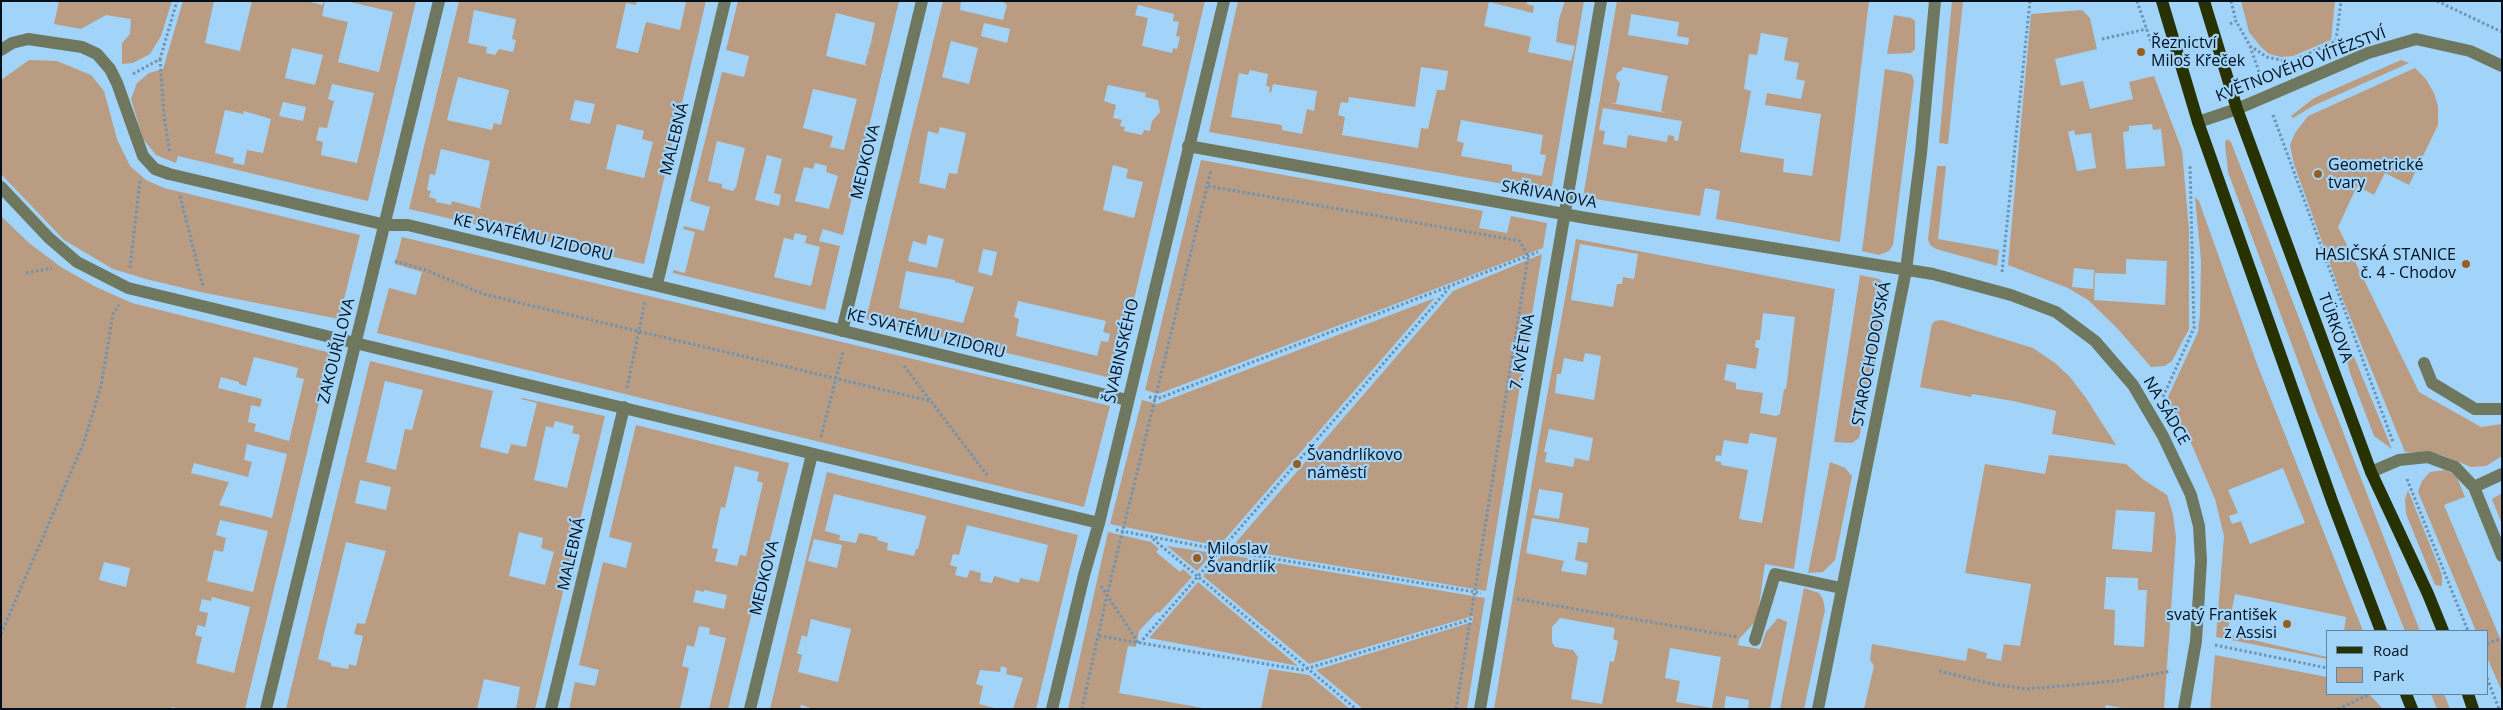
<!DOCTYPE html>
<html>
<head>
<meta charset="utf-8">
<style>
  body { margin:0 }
  #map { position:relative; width:2503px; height:710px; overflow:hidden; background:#a2d4fa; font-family:"Open Sans",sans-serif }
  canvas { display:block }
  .frame { position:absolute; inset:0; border:2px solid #000f1c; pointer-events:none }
  .legend { position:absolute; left:2326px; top:630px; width:162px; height:65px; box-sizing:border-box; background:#a2d4fa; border:1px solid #6185a1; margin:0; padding:6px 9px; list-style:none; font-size:15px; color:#000f1c }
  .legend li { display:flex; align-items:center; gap:10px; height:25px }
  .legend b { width:25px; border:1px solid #6185a1 }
</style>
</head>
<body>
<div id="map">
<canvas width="2503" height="710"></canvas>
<div class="frame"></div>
<ul class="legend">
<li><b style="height:6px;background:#273200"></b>Road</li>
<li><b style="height:14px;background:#ba9c82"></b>Park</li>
</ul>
</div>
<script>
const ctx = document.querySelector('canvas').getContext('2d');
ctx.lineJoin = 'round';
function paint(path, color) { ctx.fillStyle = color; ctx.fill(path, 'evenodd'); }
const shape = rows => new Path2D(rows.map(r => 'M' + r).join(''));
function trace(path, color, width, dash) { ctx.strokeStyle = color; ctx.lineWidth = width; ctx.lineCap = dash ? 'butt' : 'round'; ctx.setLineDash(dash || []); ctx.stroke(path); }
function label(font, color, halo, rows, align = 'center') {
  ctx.font = font + ' "Open Sans",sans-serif'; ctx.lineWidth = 4.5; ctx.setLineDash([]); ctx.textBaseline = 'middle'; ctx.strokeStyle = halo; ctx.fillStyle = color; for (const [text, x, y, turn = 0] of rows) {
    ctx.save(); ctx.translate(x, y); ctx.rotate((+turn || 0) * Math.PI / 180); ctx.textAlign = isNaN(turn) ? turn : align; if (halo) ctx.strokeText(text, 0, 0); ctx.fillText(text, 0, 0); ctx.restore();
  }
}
const green = shape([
  [59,1,172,1,161,36,150,54,133,63,122,64,122,43,130,34,131,19,106,15,81,29,54,24],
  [183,1,214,1,205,43,240,51,252,1,307,1,322,5,325,1,322,16,348,22,338,62,379,72,393,12,346,1,416,1,368,201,178,156,176,163,156,155,143,139,131,99,137,83,149,73,163,69],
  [292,48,323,55,315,85,285,78],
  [332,84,374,93,357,163,321,155,323,142,316,140,319,127,327,128,334,101,328,99],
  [283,102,306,107,303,121,279,116],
  [225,110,243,114,244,111,271,119,263,153,247,150,244,165,233,163,234,158,215,153],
  [459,1,637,1,636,5,626,3,616,48,638,53,646,22,680,30,686,2,684,1,706,1,644,264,409,209],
  [474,10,516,19,512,39,516,40,513,52,499,49,495,55,486,53,487,47,468,43],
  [458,77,509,90,501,125,494,123,492,130,447,120],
  [575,100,595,104,590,124,570,120],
  [617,124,644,131,642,139,653,142,644,178,606,169],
  [441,149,490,161,480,207,482,209,452,201,451,205,436,202,436,199,429,197,431,191,427,190,430,174,435,175],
  [738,1,899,1,843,235,823,229,819,241,840,246,825,310,673,273,673,270,685,273,695,232,683,229,684,226,704,231,710,207,690,201,722,72,744,77,749,56,726,50],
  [836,13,875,23,871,42,874,43,871,43,868,52,872,53,868,53,865,64,868,66,826,56],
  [813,89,857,99,844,150,830,147,833,136,803,128],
  [717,141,745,148,736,187,733,191,722,188,722,184,708,181],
  [767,155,782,159,774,193,781,195,779,206,755,200],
  [815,163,827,166,826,172,838,176,829,209,795,201,804,167,813,169],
  [795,233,807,236,805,243,820,247,811,286,774,277,784,238,793,240],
  [943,1,961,1,960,10,1003,20,1007,5,1002,1,1205,1,1115,379,866,319],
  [1138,5,1174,14,1173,21,1179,22,1176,36,1180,37,1177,49,1173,48,1172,53,1142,46,1148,18,1135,15],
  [984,23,1010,29,1007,43,981,36],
  [951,41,978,48,969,84,942,77],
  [1108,85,1146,93,1145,97,1158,100,1160,112,1152,121,1150,131,1144,130,1142,135,1124,131,1125,127,1120,126,1122,120,1113,118,1116,105,1104,101],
  [940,127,966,133,957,174,949,173,945,189,919,183,928,131,938,134],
  [1113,165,1128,169,1126,178,1143,182,1134,218,1103,210],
  [928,235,944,239,937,268,908,261,913,241,926,245],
  [983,249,997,252,992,276,978,272],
  [906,271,955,280,955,282,974,287,963,323,899,308],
  [1018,301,1106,321,1103,332,1110,334,1108,342,1101,341,1097,356,1016,336,1019,319,1014,317],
  [1238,1,1527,1,1527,4,1534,6,1533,13,1489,2,1484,26,1531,37,1528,52,1571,61,1575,46,1556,42,1559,19,1565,1,1584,1,1552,186,1543,191,1209,132],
  [1421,67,1448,71,1445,90,1437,90,1428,129,1421,128,1418,148,1342,135,1345,117,1338,115,1341,102,1348,103,1349,97,1415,107],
  [1250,70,1268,74,1266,86,1270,87,1269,92,1271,93,1273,84,1317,91,1314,111,1307,109,1302,134,1282,130,1282,125,1231,117,1239,73,1248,75],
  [1461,120,1543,135,1540,154,1546,155,1542,176,1512,171,1512,165,1461,156,1464,143,1457,141],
  [1617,1,1869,1,1840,242,1716,219,1720,191,1705,188,1700,216,1583,197],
  [1631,14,1679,22,1677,36,1689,38,1688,45,1628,35],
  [1761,33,1788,38,1784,60,1799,63,1796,79,1805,81,1801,99,1767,93,1765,105,1821,114,1812,176,1783,172,1784,159,1740,152,1751,91,1744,89,1749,54,1757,55],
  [1623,67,1668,76,1661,111,1666,113,1611,103,1616,103,1620,83,1616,78,1617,73,1622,70],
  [1603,108,1682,121,1678,141,1674,140,1674,136,1668,135,1667,142,1628,135,1626,148,1603,144,1605,131,1599,130],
  [1952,1,1963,1,1948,144,1939,143],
  [2241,1,2335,1,2331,40,2293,56,2281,57,2269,54,2261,47,2249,32],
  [2082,10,2090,18,2097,49,2055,59,2061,86,2083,81,2090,109,2133,99,2129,82,2154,76,2182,150,2189,230,2189,329,2172,361,2165,366,2151,367,2117,328,2088,300,2068,288,2008,265,2031,14],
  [2152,124,2153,130,2161,129,2165,166,2126,169,2123,132,2129,131,2129,126],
  [2074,130,2075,135,2091,133,2096,168,2077,171,2068,132],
  [2126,259,2167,261,2165,305,2094,300,2095,273,2126,274],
  [2074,268,2094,270,2093,289,2072,287],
  [1894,15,1911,18,1915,21,1915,49,1911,53,1887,54],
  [29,60,57,61,91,75,104,91,117,139,130,166,146,180,164,188,360,235,339,319,200,292,146,279,113,269,64,240,1,174,1,80],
  [2401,60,2409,63,2313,106,2293,118,2291,116,2314,98],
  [2415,68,2426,79,2434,93,2438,106,2438,125,2409,185,2385,173,2374,195,2357,186,2338,227,2419,392,2481,427,2502,424,2502,456,2486,466,2471,467,2439,454,2405,452,2343,300,2294,164,2290,145,2295,133,2308,116],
  [1885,69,1907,73,1912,75,1914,81,1893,245,1889,251,1879,255,1862,251],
  [2227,139,2231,142,2420,631,2405,631,2316,410,2228,172,2225,143],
  [1201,160,1483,211,1479,228,1507,233,1511,216,1547,223,1543,248,1158,394,1145,390],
  [1937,166,1946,166,1938,239,1999,250,1997,266,1936,249,1930,245,1928,239],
  [2195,197,2199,201,2257,364,2363,631,2344,631,2346,617,2235,594,2227,634,2327,657,2327,659,2216,637,2224,536,2215,499,2191,443,2167,399,2198,332,2200,315,2201,261],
  [2283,468,2305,523,2250,544,2241,521,2232,524,2229,516,2238,513,2228,490],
  [1,216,29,243,61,267,96,287,132,303,331,353,245,709,181,709,172,707,171,709,1,709],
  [254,357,298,368,296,377,304,379,289,441,254,431,256,424,248,422,251,405,260,407,262,399,218,388,221,377,239,382,239,384,246,386],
  [247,444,287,454,272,518,219,505,229,482,191,473,194,463,248,477,252,462,244,460],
  [220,520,268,531,253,592,207,581,214,550,223,552,226,538,216,535],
  [104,562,130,568,126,587,99,580],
  [212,597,250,607,234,673,196,663,202,637,195,635,198,625,205,627,208,613,199,611,202,599,211,601],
  [402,237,1110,406,1084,507,377,333,389,288,416,295,422,272,395,264],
  [1576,239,1835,289,1794,569,1765,564,1757,620,1739,639,1738,645,1760,649,1766,632,1778,618,1787,622,1770,709,1748,709,1749,700,1726,696,1724,709,1494,709,1540,434],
  [1580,244,1638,254,1634,279,1623,277,1622,284,1617,284,1613,307,1571,300],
  [1763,313,1795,317,1786,389,1784,389,1780,414,1776,416,1760,413,1763,393,1736,389,1736,383,1724,380,1727,364,1756,369,1759,348,1755,347,1756,340,1760,340],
  [1585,353,1601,356,1594,400,1555,393,1557,374,1561,374,1564,358,1583,362],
  [1549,429,1593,438,1589,461,1575,458,1573,467,1545,462,1547,452,1544,452],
  [1750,433,1777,438,1762,523,1739,519,1748,470,1721,465,1721,462,1715,461,1716,455,1721,456,1724,440,1748,444],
  [1539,489,1563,493,1559,519,1534,515],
  [1532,518,1589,528,1587,543,1578,542,1575,560,1588,563,1586,575,1561,571,1564,561,1526,553],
  [1560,618,1615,628,1613,639,1618,641,1614,662,1610,661,1602,704,1571,699,1578,657,1573,650,1555,647,1552,642,1552,627],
  [1670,648,1721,657,1712,708,1676,702,1680,681,1665,678],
  [1542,254,1486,591,1231,548,1453,291],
  [1860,275,1879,279,1885,284,1889,297,1859,438,1852,443,1834,442],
  [1435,298,1219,546,1110,524,1142,400,1157,404],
  [2334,308,2392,449,2374,436,2350,373],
  [1942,320,2033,348,2055,363,2070,377,2086,398,2116,445,2052,434,2056,411,2013,401,1972,394,1971,397,1920,387,1932,324,1935,321],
  [370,361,493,391,480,447,508,454,511,444,526,447,537,403,521,399,522,398,605,416,535,709,516,709,520,687,484,679,477,709,286,709],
  [385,381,423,390,412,430,405,429,396,470,366,462],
  [555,421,574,426,572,433,580,435,567,488,534,480,546,426,553,428],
  [360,480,391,487,386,510,355,503],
  [519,532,543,538,541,548,554,552,545,585,509,576],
  [346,542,386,551,365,624,357,623,354,634,363,636,356,666,349,664,348,669,331,666,331,663,318,659],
  [636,425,789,463,728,709,709,709,726,638,709,634,710,628,699,626,694,647,687,645,682,666,689,668,680,709,569,709,575,682,595,686,599,670,579,665,603,562,626,568,632,543,609,537],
  [735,466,759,472,757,481,763,483,746,556,740,555,737,566,715,561,718,549,712,548,721,507,725,508],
  [696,590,704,592,704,590,727,595,724,609,693,602],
  [2049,455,2126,464,2144,480,2167,495,2173,514,2176,538,2164,709,2127,709,2106,705,2105,709,1864,709,1874,666,1870,660,1872,644,1966,661,1968,648,1987,653,1986,658,2001,661,2004,644,2020,646,2031,584,1965,573,1985,464,2045,474],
  [2116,510,2155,512,2152,552,2112,549],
  [2106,577,2138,578,2138,590,2147,590,2144,647,2114,645,2115,610,2104,609],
  [1830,462,1845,468,1852,476,1835,560,1823,572,1808,573],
  [2445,470,2456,475,2465,497,2444,505,2502,643,2502,692,2487,657,2487,631,2476,631,2418,492,2422,481,2430,472],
  [827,472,1078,535,1036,709,1013,709,1023,678,1006,674,1007,668,1001,666,1000,672,980,670,976,684,983,686,979,704,998,709,814,709,801,705,800,709,770,709],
  [834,494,926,516,918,549,916,549,914,556,887,550,888,543,877,540,878,537,859,533,856,543,839,540,840,535,825,531],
  [967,525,1048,545,1039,582,1020,578,1019,583,994,576,992,583,980,581,981,573,970,570,967,578,955,575,957,567,950,565,953,554,959,555],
  [814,539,842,545,837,568,808,561],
  [811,619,851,629,838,682,798,672,802,655,797,653,802,635,807,637],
  [2408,490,2442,575,2442,586,2435,585,2406,514,2405,499],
  [2502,493,2502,524,2492,499],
  [1108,532,1151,542,1159,549,1156,552,1180,572,1183,569,1192,577,1159,613,1157,612,1139,631,1136,647,1128,646,1119,693,1208,709,1068,709],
  [1167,546,1213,553,1197,571],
  [1223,554,1485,598,1467,709,1363,709,1316,670,1472,622,1473,616,1309,664,1203,576],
  [1198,582,1298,666,1149,638],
  [1804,588,1819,593,1823,599,1825,610,1804,709,1780,709],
  [2215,655,2327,677,2327,694,2369,694,2383,709,2210,709],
  [1269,669,1309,675,1350,709,1261,709],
  [2431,694,2444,694,2450,709,2437,709]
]);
const path = shape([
  [2137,1,2153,48],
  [2231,1,2236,21],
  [2437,1,2502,32],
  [2230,24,2236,21,2250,46,2267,57,2290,62,2336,41,2341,1],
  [2102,39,2147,29],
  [2250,46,2261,78],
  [160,59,164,116,170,153],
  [133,74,160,59,177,1],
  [2273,115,2393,442],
  [1208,186,1520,241,1528,257,1456,709],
  [180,196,203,286],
  [395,261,426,270,483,294,930,401],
  [130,268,140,180],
  [2002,272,2030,1],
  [26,273,52,268],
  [904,366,987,475],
  [627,388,645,301],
  [1149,397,1157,399,1538,252],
  [2163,397,2194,328,2190,164],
  [821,437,843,351],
  [2407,479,2468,631],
  [1116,530,1221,550,1481,593],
  [1153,539,1356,709],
  [1101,586,1139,644,1449,288],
  [1517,599,1738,637],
  [1,634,84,442,101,386,113,314,119,305],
  [1099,636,1302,670,1469,620],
  [2487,644,2502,638],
  [2215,645,2327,668],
  [1939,671,1992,684,2027,689,2116,681,2171,671],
  [2487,678,2499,709],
  [1082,709,1107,595,1211,170],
  [2338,709,2370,694]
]);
const minor = shape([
  [1,50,12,43,28,39,82,47,97,54,110,69,117,83,143,156,155,169,169,174,386,225,408,225,1127,400],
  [2198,122,2237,109,2368,53,2416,39,2470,51,2502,66],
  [1188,146,1586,218,1933,274,2011,295,2056,312,2095,341,2133,385,2163,436,2191,495,2199,526,2201,561,2196,641,2184,709],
  [1,187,49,238,77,262,128,288,1099,523],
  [657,284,725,1],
  [842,331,922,1],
  [2424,363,2432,383,2475,409,2502,409],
  [2371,472,2399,460,2428,457,2455,467,2474,487,2502,556],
  [2474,487,2502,474],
  [1755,640,1775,574,1841,588],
  [266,709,439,1],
  [551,709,624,407],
  [750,709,812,454],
  [1052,709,1084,575,1099,523,1224,1],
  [1480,709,1601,1],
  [1818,709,1906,270,1921,153,1935,1]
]);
const major = shape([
  [2162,1,2198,122,2332,501,2381,631],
  [2204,1,2237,109,2371,472,2428,594,2443,631],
  [2406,694,2412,709],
  [2468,694,2473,709]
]);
const markers = [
  [2141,52,5,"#995e1f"],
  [2318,174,5,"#995e1f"],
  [2466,264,5,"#995e1f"],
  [1297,464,5,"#995e1f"],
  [1197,558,5,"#995e1f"],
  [2287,624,5,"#995e1f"]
];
const poiNames = [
  ["Řeznictví",2151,43],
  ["Miloš Křeček",2151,61],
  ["Geometrické",2328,165],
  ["tvary",2328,183],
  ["HASIČSKÁ STANICE",2456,255,"right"],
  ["č. 4 - Chodov",2456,273,"right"],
  ["Švandrlíkovo",1307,455],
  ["náměstí",1307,473],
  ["Miloslav",1207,549],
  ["Švandrlík",1207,567],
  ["svatý František",2277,615,"right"],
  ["z Assisi",2277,633,"right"]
];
const streetNames = [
  ["KVĚTNOVÉHO VÍTĚZSTVÍ",2301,65,-21],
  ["MALEBNÁ",675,139,-76],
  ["MEDKOVA",866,162,-76],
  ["SKŘIVANOVA",1549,195,10],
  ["KE SVATÉMU IZIDORU",533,238,13],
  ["TÜRKOVA",2335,328,70],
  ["KE SVATÉMU IZIDORU",926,334,14],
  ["ZAKOUŘILOVA",337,351,-76],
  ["ŠVABINSKÉHO",1122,351,-77],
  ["7. KVĚTNA",1523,352,-80],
  ["STAROCHODOVSKÁ",1872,354,-79],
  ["NA SÁDCE",2166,411,60],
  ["MALEBNÁ",572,554,-77],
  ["MEDKOVA",765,578,-76]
];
paint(green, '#ba9c82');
trace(path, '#6d93b1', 3, [2.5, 2.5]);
trace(minor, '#6f775e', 12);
trace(major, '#273200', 12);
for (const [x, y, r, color] of markers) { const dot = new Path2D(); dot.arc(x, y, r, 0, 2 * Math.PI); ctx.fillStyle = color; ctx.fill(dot); trace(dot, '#a2d4fa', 2); }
label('16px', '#000f1c', '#a2d4fa', poiNames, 'left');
label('16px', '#000f1c', '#a2d4fa', streetNames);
</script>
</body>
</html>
